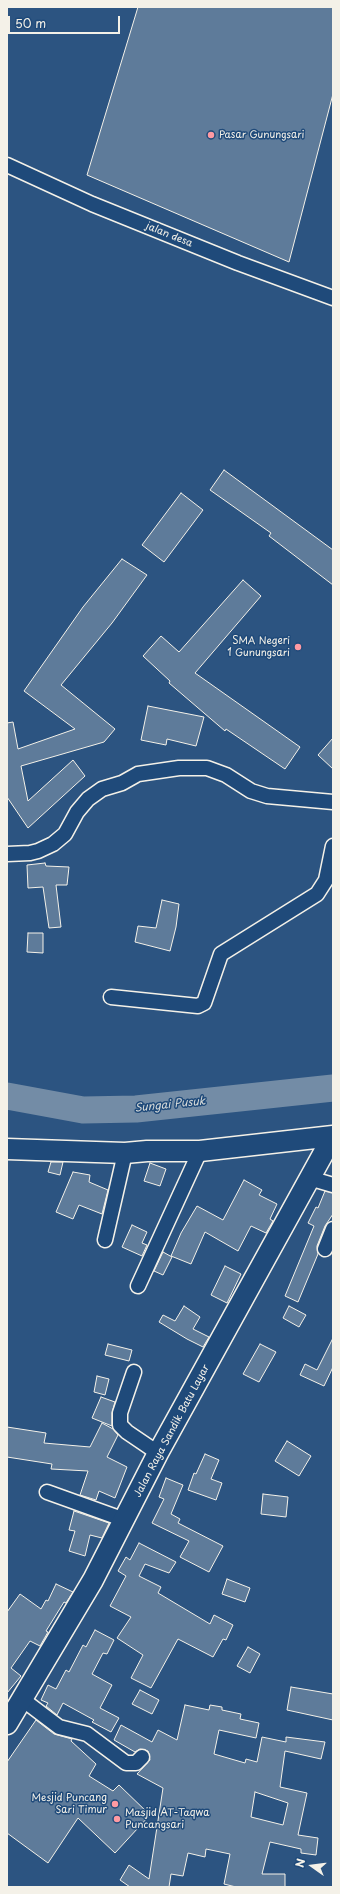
<!DOCTYPE html>
<html>
<head>
<meta charset="utf-8">
<style>
  body { margin:0 }
  #map { position:relative; width:340px; height:1894px; overflow:hidden; background:#2c5481; font-family:"Playpen Sans",sans-serif }
  canvas { display:block }
  .frame { position:absolute; inset:0; border:8px solid #f4f1e8; pointer-events:none }
  .north { position:absolute; left:292px; top:1846px; width:40px; height:40px; -webkit-text-stroke:3px #1f4a7a; paint-order:stroke; rotate:284deg; font-size:11px; font-weight:700; line-height:16px; text-align:center; color:#f4f1e8 }
  .north::after { content:''; display:block; margin:auto; width:14px; height:18px; background:#f4f1e8; clip-path:polygon(50% 0,100% 100%,50% 72%,0 100%) }
  .scale { position:absolute; left:8px; top:16px; width:112px; height:18px; box-sizing:border-box; border:2px solid #f4f1e8; border-top:0; padding-left:5px; font-size:12px; line-height:14px; white-space:nowrap; color:#f4f1e8; -webkit-text-stroke:3px #1f4a7a; paint-order:stroke }
</style>
</head>
<body>
<div id="map">
<canvas width="340" height="1894"></canvas>
<div class="frame"></div>
<div class="north">N</div>
<div class="scale">50 m</div>
</div>
<script>
const ctx = document.querySelector('canvas').getContext('2d');
ctx.lineJoin = 'round';
const shape = rows => new Path2D(rows.map(r => 'M' + r).join(''));
function trace(path, color, width, dash) { ctx.strokeStyle = color; ctx.lineWidth = width; ctx.lineCap = dash ? 'butt' : 'round'; ctx.setLineDash(dash || []); ctx.stroke(path); }
function paint(path, color) { ctx.fillStyle = color; ctx.fill(path, 'evenodd'); }
function label(font, color, halo, rows, align = 'center') {
  ctx.font = font + ' "Playpen Sans",sans-serif'; ctx.lineWidth = 3; ctx.setLineDash([]); ctx.textBaseline = 'middle'; ctx.strokeStyle = halo; ctx.fillStyle = color; for (const [text, x, y, turn = 0] of rows) {
    ctx.save(); ctx.translate(x, y); ctx.rotate((+turn || 0) * Math.PI / 180); ctx.textAlign = isNaN(turn) ? turn : align; if (halo) ctx.strokeText(text, 0, 0); ctx.fillText(text, 0, 0); ctx.restore();
  }
}
const river = shape([
  [7,1096,83,1110,136,1109,333,1088]
]);
const building = shape([
  [138,7,333,7,333,94,289,262,87,175,138,7],
  [224,470,333,550,333,585,269,536,271,533,210,490,224,470],
  [181,493,203,510,164,562,142,545,181,493],
  [122,559,147,575,112,623,61,685,115,729,104,742,21,766,28,801,73,760,85,776,28,828,7,797,7,723,13,722,18,749,75,729,24,691,83,607,122,559],
  [243,580,261,596,195,673,300,747,285,769,226,729,225,731,169,683,170,681,143,656,161,636,179,652,243,580],
  [148,706,204,717,196,746,167,739,166,745,141,740,148,706],
  [333,738,333,769,318,755,333,738],
  [45,863,46,866,69,867,67,885,56,885,61,927,49,928,43,887,28,888,27,865,45,863],
  [162,900,179,904,176,927,170,951,135,942,138,926,156,928,162,900],
  [28,933,43,933,43,953,27,952,28,933],
  [51,1162,63,1162,60,1175,48,1172,51,1162],
  [150,1163,166,1169,160,1186,144,1181,150,1163],
  [73,1172,90,1175,89,1182,108,1190,102,1214,79,1205,73,1219,56,1212,73,1172],
  [244,1180,262,1190,259,1195,277,1204,270,1219,273,1221,266,1233,251,1226,238,1251,205,1232,191,1264,171,1256,181,1233,197,1206,223,1220,244,1180],
  [325,1191,333,1193,333,1214,325,1226,317,1246,318,1254,298,1302,285,1296,314,1226,308,1223,316,1207,318,1208,325,1191],
  [132,1225,147,1232,142,1243,147,1245,142,1256,122,1247,132,1225],
  [163,1252,172,1257,163,1275,154,1271,163,1252],
  [225,1266,241,1274,227,1303,211,1295,225,1266],
  [184,1306,200,1317,193,1329,209,1337,203,1347,187,1339,159,1322,163,1315,175,1321,184,1306],
  [289,1306,306,1315,299,1327,283,1318,289,1306],
  [333,1338,333,1367,324,1386,300,1375,305,1364,317,1370,333,1338],
  [108,1344,132,1350,129,1361,105,1355,108,1344],
  [260,1344,276,1352,259,1382,243,1374,260,1344],
  [97,1376,109,1379,105,1395,94,1392,97,1376],
  [101,1397,115,1402,112,1413,112,1426,92,1418,101,1397],
  [102,1423,113,1429,118,1435,107,1457,127,1467,115,1498,99,1491,96,1500,80,1495,88,1471,51,1469,52,1464,7,1457,7,1427,46,1433,44,1443,90,1447,102,1423],
  [287,1441,311,1456,299,1476,275,1461,287,1441],
  [205,1454,219,1460,211,1479,222,1483,216,1500,188,1490,194,1473,196,1474,205,1454],
  [166,1478,183,1485,171,1514,180,1519,178,1523,223,1546,209,1572,180,1557,189,1541,152,1523,164,1499,159,1497,166,1478],
  [263,1494,288,1497,286,1517,261,1514,263,1494],
  [74,1511,109,1523,102,1538,90,1535,85,1556,69,1551,75,1531,69,1530,74,1511],
  [139,1543,176,1562,169,1573,145,1564,139,1576,161,1587,158,1593,210,1624,214,1615,233,1625,226,1640,223,1639,213,1657,178,1639,151,1688,131,1678,143,1655,117,1638,131,1617,110,1606,126,1576,118,1571,126,1557,130,1560,139,1543],
  [227,1579,250,1588,245,1602,222,1594,227,1579],
  [56,1584,73,1592,66,1603,64,1602,46,1631,48,1632,40,1646,30,1641,11,1668,21,1676,7,1693,7,1612,20,1594,41,1609,46,1600,48,1601,56,1584],
  [95,1630,114,1640,107,1654,103,1653,92,1674,112,1685,100,1708,119,1718,111,1732,92,1722,94,1720,63,1703,57,1715,46,1706,48,1703,41,1700,48,1685,56,1689,66,1670,69,1672,83,1645,86,1647,95,1630],
  [248,1647,260,1654,250,1673,237,1666,248,1647],
  [291,1687,333,1694,333,1720,287,1710,291,1687],
  [140,1690,159,1700,152,1714,132,1704,140,1690],
  [185,1705,209,1710,210,1705,222,1707,222,1710,241,1714,240,1719,259,1723,256,1738,219,1730,214,1754,245,1763,246,1759,257,1762,262,1737,286,1742,286,1737,325,1742,321,1759,285,1751,280,1787,307,1793,298,1835,318,1838,316,1855,301,1853,301,1849,270,1842,262,1874,285,1874,285,1887,236,1887,224,1884,230,1854,206,1849,205,1857,188,1853,183,1876,171,1874,169,1887,130,1887,120,1880,129,1865,149,1879,163,1788,137,1774,150,1760,148,1751,140,1749,135,1752,114,1740,121,1725,152,1742,158,1730,177,1740,185,1705],
  [255,1792,288,1803,283,1825,251,1817,255,1792],
  [36,1720,54,1734,72,1739,71,1741,96,1764,89,1776,113,1791,119,1785,150,1815,115,1853,78,1818,48,1863,7,1833,7,1762,36,1720]
]);
const street = shape([
  [7,165,92,204,238,263,333,298],
  [7,854,30,853,38,851,53,844,65,834,77,812,88,799,102,789,122,783,138,774,179,768,207,768,226,775,251,791,267,796,333,802],
  [111,997,198,1006,204,1003,221,954,317,894,326,880,333,846],
  [309,1178,333,1185],
  [105,1240,125,1153],
  [325,1249,333,1229],
  [138,1286,200,1151],
  [134,1372,120,1413,120,1425,127,1432,158,1453],
  [47,1492,125,1520],
  [22,1699,59,1727,87,1734,126,1763,136,1763,142,1757]
]);
const secondary = shape([
  [7,1149,125,1153,147,1151,200,1151,333,1136],
  [7,1724,93,1580,158,1453,333,1136]
]);
const markers = [
  [211,135,4,"#ff9aa2"],
  [298,647,4,"#ff9aa2"],
  [115,1804,4,"#ff9aa2"],
  [117,1819,4,"#ff9aa2"]
];
const poiNames = [
  ["Pasar Gunungsari",219,135],
  ["SMA Negeri",290,641,"right"],
  ["1 Gunungsari",290,653,"right"],
  ["Mesjid Puncang",107,1798,"right"],
  ["Sari Timur",107,1810,"right"],
  ["Masjid AT-Taqwa",125,1813],
  ["Puncangsari",125,1825]
];
const streetNames = [
  ["jalan desa",169,235,22],
  ["Jalan Raya Sandik Batu Layar",172,1431,-62]
];
const waterNames = [
  ["Sungai Pusuk",170,1105,-6]
];
trace(river, '#738ca6', 27);
paint(building, '#5e7b9a');
trace(building, '#f4f1e8', 1);
trace(street, '#f4f1e8', 17);
trace(secondary, '#f4f1e8', 23);
trace(street, '#1f4a7a', 14);
trace(secondary, '#1f4a7a', 20);
for (const [x, y, r, color] of markers) { const dot = new Path2D(); dot.arc(x, y, r, 0, 2 * Math.PI); ctx.fillStyle = color; ctx.fill(dot); trace(dot, '#1f4a7a', 1.5); }
label('10px', '#f4f1e8', '#1f4a7a', poiNames, 'left');
label('10px', '#f4f1e8', '#1f4a7a', streetNames);
label('italic 11px', '#dadddb', '#1f4a7a', waterNames);
</script>
</body>
</html>
